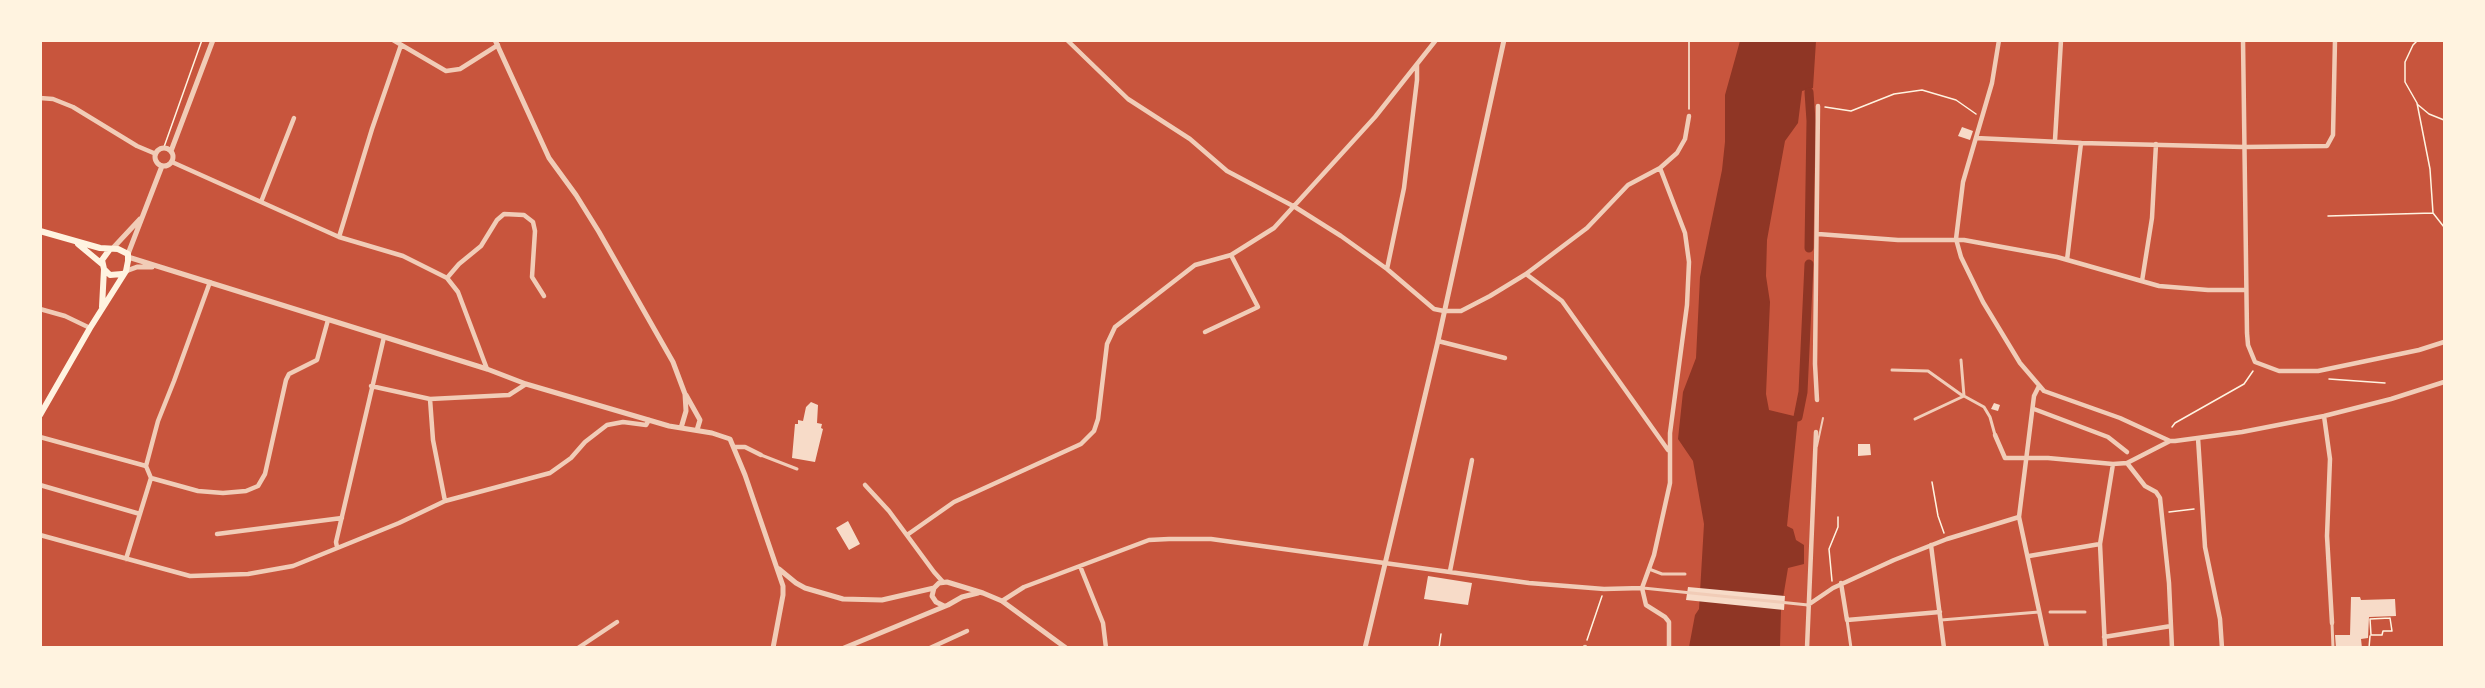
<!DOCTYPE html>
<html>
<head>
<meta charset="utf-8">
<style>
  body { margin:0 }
  #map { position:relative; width:2485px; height:688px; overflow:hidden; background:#c8553d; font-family:"Alegreya Sans",sans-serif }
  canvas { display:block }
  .frame { position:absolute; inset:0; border:42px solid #fff3e0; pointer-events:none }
</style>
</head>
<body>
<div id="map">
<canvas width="2485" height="688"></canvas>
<div class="frame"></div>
</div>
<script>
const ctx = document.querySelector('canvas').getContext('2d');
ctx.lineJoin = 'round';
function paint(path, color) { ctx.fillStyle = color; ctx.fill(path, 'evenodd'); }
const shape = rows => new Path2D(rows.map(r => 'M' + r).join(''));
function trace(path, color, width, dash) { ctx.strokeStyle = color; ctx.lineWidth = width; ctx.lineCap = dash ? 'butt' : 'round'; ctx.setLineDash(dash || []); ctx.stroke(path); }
const water = shape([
  [1740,41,1816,41,1813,88,1802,91,1798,123,1785,141,1767,240,1766,276,1770,302,1766,394,1769,410,1798,417,1787,526,1793,529,1796,540,1804,545,1804,564,1788,568,1781,610,1780,647,1689,647,1695,615,1699,609,1704,524,1693,461,1678,439,1683,392,1696,358,1700,277,1722,170,1725,142,1725,95]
]);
const canal = shape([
  [1809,248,1811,121,1809,92],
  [1798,417,1803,392,1809,264]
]);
const building = shape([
  [1962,127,1973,131,1970,140,1958,136],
  [811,402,818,405,817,423,822,424,821,428,823,429,815,462,792,458,795,424,798,424,798,420,803,421,806,407],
  [1994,403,2000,405,1998,411,1991,409],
  [1858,444,1870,444,1871,455,1858,456],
  [848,521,860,544,849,550,836,528],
  [1428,576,1472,583,1468,605,1424,599],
  [1688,587,1785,596,1784,610,1686,600],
  [2351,597,2360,597,2361,600,2395,599,2396,616,2369,617,2368,638,2361,639,2362,648,2336,648,2335,635,2350,635]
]);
const path = shape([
  [1689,40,1689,109],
  [2418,40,2413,45,2405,62,2405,82,2417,103,2430,169,2433,213,2444,227],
  [2417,104,2429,114,2444,120],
  [1825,107,1851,111,1894,94,1922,90,1956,100,1976,114],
  [164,147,202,40],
  [2328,216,2433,213],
  [2329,379,2385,383],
  [2172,427,2175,423,2244,384,2253,371],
  [1932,482,1938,516,1944,533],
  [2169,512,2194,509],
  [1832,581,1829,549,1838,527,1838,517],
  [2390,618,2392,631,2383,631,2382,635,2371,635,2370,619,2390,618],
  [1587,640,1602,596],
  [1439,648,1441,634],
  [2369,648,2370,636]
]);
const service = shape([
  [1817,446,1823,418]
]);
const pedestrian = shape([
  [1961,360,1964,396,1984,407,1990,417,1995,435],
  [1892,370,1928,371,1963,396],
  [1915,419,1964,396],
  [761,455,797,469],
  [1649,569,1662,574,1685,574],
  [1643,588,1808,605],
  [2050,612,2085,612],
  [1847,620,1851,648],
  [1941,620,2039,612],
  [2332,623,2333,648]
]);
const minor = shape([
  [393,40,446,71,460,69,498,45],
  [1067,40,1128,99,1190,139,1227,171,1295,207,1341,236,1387,269,1434,309,1444,311,1461,311,1490,296,1526,274,1587,228,1628,185,1660,168,1677,153,1685,139,1689,116],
  [1999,40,1992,83,1963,182,1956,239,1961,257,1983,302,2020,363,2044,391,2120,418,2170,441,2175,441,2242,432,2324,416,2391,399,2444,382],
  [2243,40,2247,333,2248,345,2255,362,2279,371,2318,371,2419,350,2444,342],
  [40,98,53,99,73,107,137,146,156,154],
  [1976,138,2081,143,2244,147,2327,146,2333,135,2335,40],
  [2055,140,2061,40],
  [172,162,339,237,403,256,447,278,458,292,487,369],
  [1660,168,1685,233,1689,262,1687,305,1670,433,1670,483,1654,555,1642,588,1646,605,1665,617,1669,622,1669,648],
  [261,202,294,118],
  [1818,234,1898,240,1964,240,2057,257,2159,286,2208,290,2246,290],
  [339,237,372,129,401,45],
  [2067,260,2081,143],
  [1387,269,1404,188,1417,80,1417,65],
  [1526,274,1562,301,1668,450],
  [447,278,459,264,481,246,497,220,504,214,524,215,533,222,535,231,532,277,544,296],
  [2142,281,2152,218,2156,144],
  [40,309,65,316,90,328],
  [1205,332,1258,307,1231,255],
  [1438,341,1505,358],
  [371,386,430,399,433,440,445,501],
  [2039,386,2034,396,2019,517,2047,648],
  [430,399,509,395,526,384],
  [1817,400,1815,364,1818,106],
  [2034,409,2108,437,2127,452],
  [2324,416,2330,459,2327,536,2332,623],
  [1995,435,2005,458,2048,458,2113,464,2127,463,2170,441],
  [40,437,146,466],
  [2198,438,2205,547,2220,619,2222,648],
  [735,447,745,447,761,455],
  [2127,463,2145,486,2156,492,2160,498,2169,583,2172,648],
  [146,466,158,421,174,381,210,282],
  [151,478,198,491,223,493,246,491,258,486,265,474,286,380,289,374,317,360,328,320],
  [40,485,140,514],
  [865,485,889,511,934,572,943,582],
  [217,534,342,518],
  [40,535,190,576,248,574,293,566,399,523,445,501,550,473,571,458,585,442,607,425,623,422,646,425,649,420],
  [907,535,954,502,1081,444,1094,431,1098,419,1107,344,1115,327,1195,265,1231,255,1274,228,1375,117,1436,40],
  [1931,545,1944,648],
  [337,547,336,542,384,337],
  [2029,556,2100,544],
  [126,559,151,478,146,466],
  [1080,566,1103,623,1106,648],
  [1450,571,1472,460],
  [1841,583,1847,620,1940,612],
  [1002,601,1024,587,1149,540,1169,539,1211,539,1529,583,1604,589,1642,588],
  [1808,605,1833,588,1894,560,1947,539,2019,517],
  [2104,637,2171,626],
  [578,648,617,622],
  [930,648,967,631],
  [1585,648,1585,647],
  [1807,648,1816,432],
  [2105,648,2100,544,2113,464]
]);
const tertiary = shape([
  [495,40,549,158,576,195,599,232,673,362,685,394,686,411,681,428],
  '155 157a9 9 0 1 1 18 0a9 9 0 1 1-18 0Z',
  [171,151,213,40],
  [113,248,140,219],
  [128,254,162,166],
  [128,257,487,369,526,384,669,426,712,433,730,439,745,475,783,586,783,595,773,648],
  [126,271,137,267,152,267],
  [686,395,700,420,697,430],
  [779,569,796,583,805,588,843,599,882,600,934,588],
  [944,606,936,602,932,596,934,588,939,583,947,582,983,593,1002,601,1066,648],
  [844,648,948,605,962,597,978,593],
  [1365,648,1438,341,1504,40]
]);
const secondary = shape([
  [40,231,100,248,118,249,128,254,128,261,126,271,90,328,40,415],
  [78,244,102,264],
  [110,249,102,260,104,269,110,275,122,274],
  [102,307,104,269]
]);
paint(water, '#8f3625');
trace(canal, '#8f3625', 9);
paint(building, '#f7dbc8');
trace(path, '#fff3e0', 1.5);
trace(service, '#f1ccb7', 2);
trace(pedestrian, '#f1ccb7', 3);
trace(minor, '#f1ccb7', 4.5);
trace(tertiary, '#f1ccb7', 5);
trace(secondary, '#fff3e0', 6);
</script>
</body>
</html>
